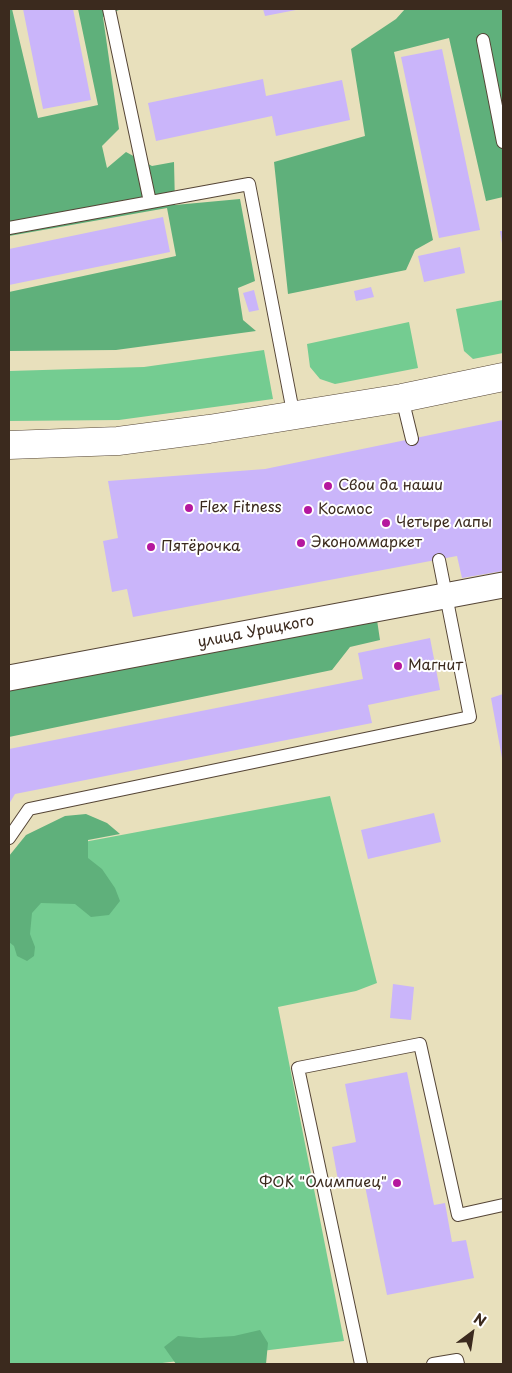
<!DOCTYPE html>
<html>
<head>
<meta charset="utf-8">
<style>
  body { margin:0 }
  #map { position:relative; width:512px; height:1373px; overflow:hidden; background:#e8e0bc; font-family:"Playpen Sans",sans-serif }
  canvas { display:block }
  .frame { position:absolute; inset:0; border:10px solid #3b2a1e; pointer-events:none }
  .north { position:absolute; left:447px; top:1308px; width:50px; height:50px; -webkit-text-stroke:4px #fff; paint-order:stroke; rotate:31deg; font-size:14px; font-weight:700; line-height:20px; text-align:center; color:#3b2a1e }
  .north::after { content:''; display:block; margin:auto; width:18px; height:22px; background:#3b2a1e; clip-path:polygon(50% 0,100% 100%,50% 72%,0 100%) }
</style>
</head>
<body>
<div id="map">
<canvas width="512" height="1373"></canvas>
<div class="frame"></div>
<div class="north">N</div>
</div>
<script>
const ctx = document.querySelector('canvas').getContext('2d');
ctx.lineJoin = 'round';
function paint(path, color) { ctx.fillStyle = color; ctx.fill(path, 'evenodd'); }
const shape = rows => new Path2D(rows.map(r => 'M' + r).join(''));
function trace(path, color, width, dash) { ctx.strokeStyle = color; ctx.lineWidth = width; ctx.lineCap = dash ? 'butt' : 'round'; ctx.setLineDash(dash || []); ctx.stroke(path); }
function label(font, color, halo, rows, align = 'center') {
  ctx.font = font + ' "Playpen Sans",sans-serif'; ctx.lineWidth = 4; ctx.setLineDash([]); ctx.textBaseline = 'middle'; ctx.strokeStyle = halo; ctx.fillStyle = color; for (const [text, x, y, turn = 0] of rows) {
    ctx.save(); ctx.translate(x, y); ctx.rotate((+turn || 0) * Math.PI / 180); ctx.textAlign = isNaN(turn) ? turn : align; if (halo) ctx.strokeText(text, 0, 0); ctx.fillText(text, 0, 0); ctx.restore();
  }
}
const green = shape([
  [503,300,503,353,473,359,464,351,456,309],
  [409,322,418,368,335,384,320,379,310,367,307,344],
  [264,350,273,399,119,420,9,421,9,371,144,367],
  [330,796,377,983,356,991,278,1007,344,1341,154,1364,9,1364,9,856]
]);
const forest = shape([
  [9,9,12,9,38,118,98,105,78,9,121,9,103,17,119,129,102,146,107,168,126,152,152,166,174,162,175,205,240,199,255,281,238,288,243,320,256,331,116,350,9,351,9,292,176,256,167,208,9,236],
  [405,9,502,9,503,11,503,197,486,201,449,38,394,52,433,240,415,250,406,270,288,294,274,162,365,136,351,49,396,19],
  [377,620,380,640,350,647,332,670,9,737,9,690],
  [86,814,107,823,120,834,88,840,88,858,102,869,115,888,120,901,109,915,91,917,75,904,41,903,32,913,30,934,35,947,34,956,27,961,17,956,14,946,9,942,9,856,26,835,65,816],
  [260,1330,268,1343,266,1364,176,1364,164,1347,178,1336,200,1338,234,1336]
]);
const building = shape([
  [23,9,73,9,91,100,43,109],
  [263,9,296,9,296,10,265,16],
  [442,49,480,230,439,238,401,57],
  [263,79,266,96,342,80,350,120,276,136,272,116,156,141,148,103],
  [163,217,170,252,9,285,9,249],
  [500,231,503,231,503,243,502,243],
  [460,247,465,273,424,282,418,256],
  [371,287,374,297,356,301,354,291],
  [254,290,259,310,249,312,243,293],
  [503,420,503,571,462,578,457,556,133,617,127,589,112,592,103,541,118,538,108,481,265,469],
  [430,638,440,690,368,705,372,723,15,794,9,804,9,749,363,679,358,653],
  [503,694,503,758,502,758,491,698],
  [434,813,441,842,368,859,361,830],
  [393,984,414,987,411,1020,390,1018],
  [407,1072,434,1205,445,1203,452,1242,466,1240,474,1278,387,1295,364,1181,339,1186,332,1147,356,1142,345,1084]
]);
const service = shape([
  [109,9,150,202],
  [483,40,503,142],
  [9,228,249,184,294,417],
  [402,398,412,439],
  [9,838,29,809,470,717,439,560],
  [361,1364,298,1068,420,1044,458,1215,503,1205],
  [433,1364,457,1360,458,1364]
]);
const minor = shape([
  [9,678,503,585]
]);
const tertiary = shape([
  [9,445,118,441,209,429,402,398,503,377]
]);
const markers = [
  [328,486,5,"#b5179e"],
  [189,508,5,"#b5179e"],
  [308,510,5,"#b5179e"],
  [386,523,5,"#b5179e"],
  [301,543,5,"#b5179e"],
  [151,547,5,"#b5179e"],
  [398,666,5,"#b5179e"],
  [397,1183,5,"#b5179e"]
];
const poiNames = [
  ["Свои да наши",338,486],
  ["Flex Fitness",199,508],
  ["Космос",318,510],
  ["Четыре лапы",396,523],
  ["Экономмаркет",311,543],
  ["Пятёрочка",161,547],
  ["Магнит",408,666],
  ["ФОК \"Олимпиец\"",387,1183,"right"]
];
const streetNames = [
  ["улица Урицкого",256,632,-11]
];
paint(green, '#74cc91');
paint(forest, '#5fb07b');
paint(building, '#cab5fa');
trace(service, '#554536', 14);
trace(minor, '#554536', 27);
trace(tertiary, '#554536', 29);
trace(service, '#fff', 12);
trace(minor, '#fff', 25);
trace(tertiary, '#fff', 28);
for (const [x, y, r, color] of markers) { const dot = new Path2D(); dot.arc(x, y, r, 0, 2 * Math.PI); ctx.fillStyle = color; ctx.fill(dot); trace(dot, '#fff', 2); }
label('15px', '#3b2a1e', '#fff', poiNames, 'left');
label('15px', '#3b2a1e', '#fff', streetNames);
</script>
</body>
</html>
